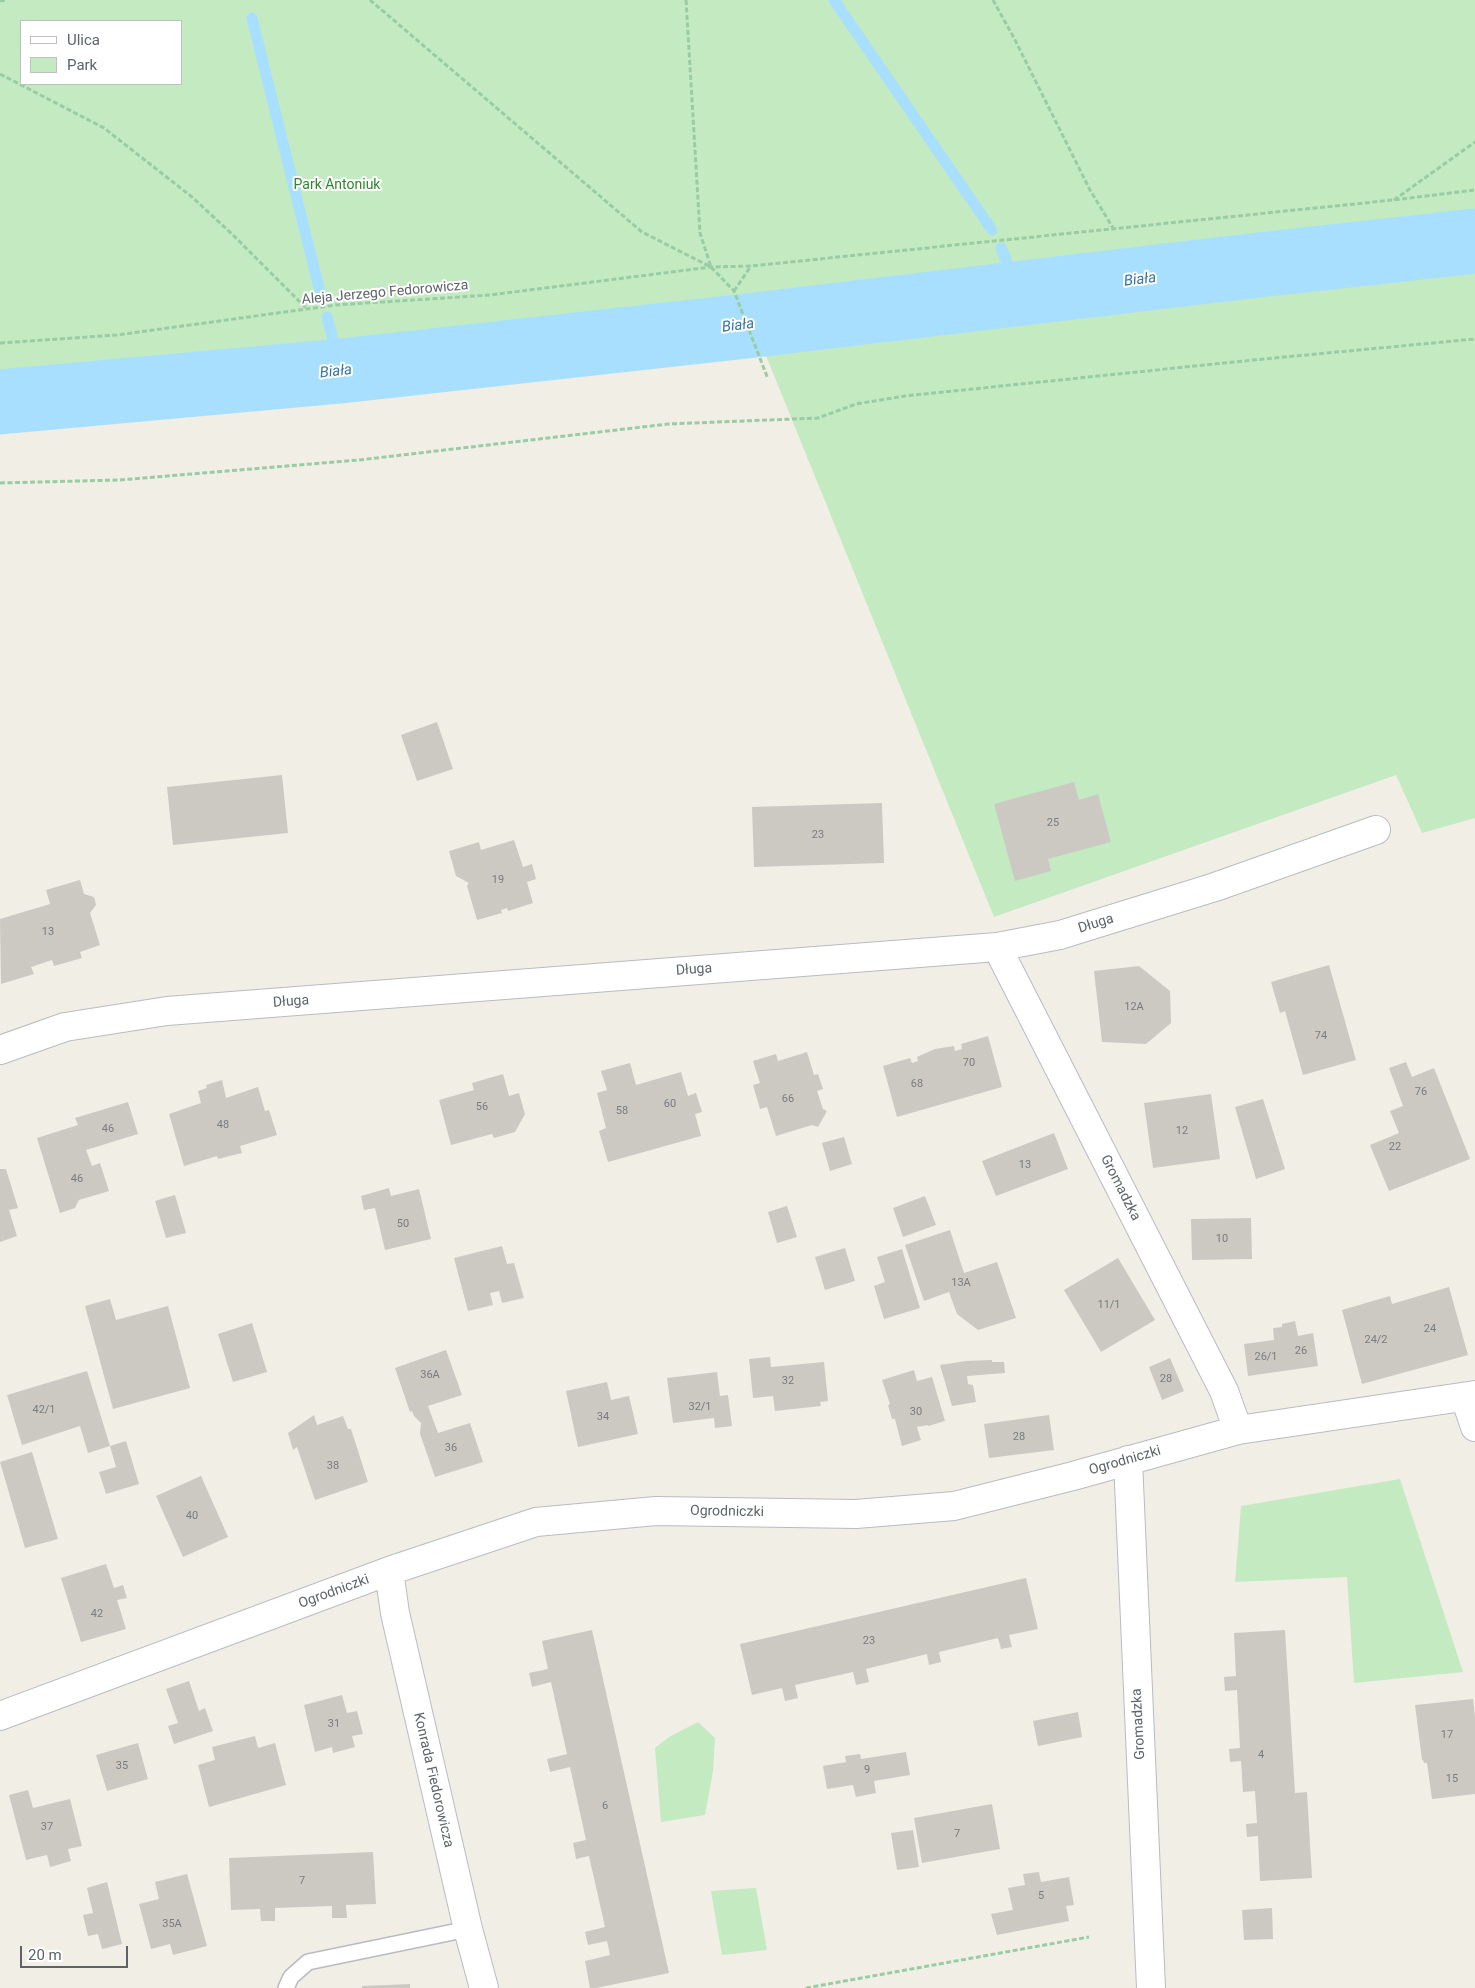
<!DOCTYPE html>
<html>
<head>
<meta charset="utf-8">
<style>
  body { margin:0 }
  #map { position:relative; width:1475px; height:1988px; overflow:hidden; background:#f1eee6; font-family:Roboto,sans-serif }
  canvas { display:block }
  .legend { position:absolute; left:20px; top:20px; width:162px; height:65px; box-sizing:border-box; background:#fff; border:1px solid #bec1c3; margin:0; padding:6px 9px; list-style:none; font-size:15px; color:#5d6368 }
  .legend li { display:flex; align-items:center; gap:10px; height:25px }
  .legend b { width:25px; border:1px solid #bec1c3 }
  .scale { position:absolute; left:20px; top:1946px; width:108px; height:22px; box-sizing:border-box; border:2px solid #5d6368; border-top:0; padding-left:6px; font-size:15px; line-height:18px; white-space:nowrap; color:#5d6368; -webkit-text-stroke:4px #fff; paint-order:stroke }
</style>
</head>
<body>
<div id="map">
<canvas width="1475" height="1988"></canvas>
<ul class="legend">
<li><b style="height:6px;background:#fff"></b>Ulica</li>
<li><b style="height:14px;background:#c4eac1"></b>Park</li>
</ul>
<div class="scale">20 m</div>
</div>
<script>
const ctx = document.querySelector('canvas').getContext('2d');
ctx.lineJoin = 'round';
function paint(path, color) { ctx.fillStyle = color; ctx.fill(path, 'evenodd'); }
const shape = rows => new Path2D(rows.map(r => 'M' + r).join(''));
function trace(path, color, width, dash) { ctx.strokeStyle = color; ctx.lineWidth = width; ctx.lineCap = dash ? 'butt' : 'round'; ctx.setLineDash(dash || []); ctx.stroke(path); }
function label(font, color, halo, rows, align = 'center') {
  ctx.font = font + ' Roboto,sans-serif'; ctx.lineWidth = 4; ctx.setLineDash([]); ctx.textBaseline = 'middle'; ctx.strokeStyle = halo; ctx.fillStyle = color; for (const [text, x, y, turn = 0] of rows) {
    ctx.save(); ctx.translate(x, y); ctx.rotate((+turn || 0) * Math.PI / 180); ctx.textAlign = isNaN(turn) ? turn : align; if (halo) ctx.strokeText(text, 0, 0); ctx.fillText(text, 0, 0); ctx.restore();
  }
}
const green = shape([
  [0,0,1475,0,1475,242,1251,266,737,327,340,370,45,398,0,398],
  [21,21,181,21,181,84,21,84],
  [1475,260,1475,818,1422,833,1396,775,994,917,760,341],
  [1400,1479,1463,1672,1354,1683,1347,1577,1235,1582,1241,1506],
  [698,1722,715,1738,713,1771,705,1815,661,1822,655,1748,669,1737],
  [756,1888,767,1950,722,1955,711,1891]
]);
const stream = shape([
  [834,0,992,230],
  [252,18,321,296],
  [1001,248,1021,294],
  [327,317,341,371]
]);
const river = shape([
  [0,402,341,371,738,327,1250,266,1475,241]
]);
const building = shape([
  [437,722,453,769,417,781,401,735],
  [282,775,288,833,173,845,167,787],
  [1074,782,1079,800,1098,794,1111,842,1048,859,1051,871,1015,881,994,804],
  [882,803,884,863,754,867,752,807],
  [514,840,523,867,532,864,536,879,527,882,533,903,508,911,507,908,501,910,502,913,477,920,467,886,469,883,456,876,449,851,479,842,481,850],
  [80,880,84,894,94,897,96,905,90,913,100,945,80,952,82,958,54,966,52,960,31,967,34,974,1,984,0,919,50,904,46,890],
  [1329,965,1356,1060,1303,1075,1285,1011,1280,1013,1271,982],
  [1139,966,1170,991,1171,1023,1146,1044,1102,1042,1094,971],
  [988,1036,1002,1087,897,1117,883,1066,910,1058,912,1063,918,1061,917,1057,935,1049,954,1046,955,1051,962,1049,961,1044],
  [807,1052,814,1075,818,1074,823,1089,817,1091,823,1109,827,1111,818,1127,812,1125,776,1136,767,1107,760,1109,753,1085,760,1083,753,1061,776,1054,778,1061],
  [1406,1062,1412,1077,1434,1068,1470,1159,1389,1191,1370,1145,1399,1133,1390,1111,1403,1106,1389,1068],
  [630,1063,636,1085,681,1072,688,1096,696,1093,702,1112,695,1114,701,1136,608,1162,599,1131,606,1128,597,1093,607,1090,601,1071],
  [503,1074,509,1096,519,1093,525,1114,515,1132,494,1138,492,1134,451,1145,439,1100,474,1090,472,1083],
  [222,1080,226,1098,258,1087,265,1111,269,1110,277,1135,240,1146,242,1153,218,1159,217,1156,184,1166,169,1114,201,1103,198,1091,207,1088,206,1085],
  [1211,1094,1220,1159,1153,1168,1144,1103],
  [1263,1099,1285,1169,1256,1179,1235,1107],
  [128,1102,138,1134,86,1150,92,1166,100,1163,109,1191,79,1200,75,1208,60,1213,37,1138,78,1125,75,1118],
  [1054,1133,1068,1169,996,1196,982,1161],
  [844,1137,852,1164,830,1171,822,1143],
  [0,1169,6,1169,18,1208,9,1210,17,1236,0,1242],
  [389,1188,391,1196,419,1189,431,1239,385,1250,375,1208,364,1210,361,1196],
  [175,1195,186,1233,166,1238,155,1201],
  [925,1196,936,1225,903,1237,893,1208],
  [787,1206,797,1237,777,1243,768,1212],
  [1251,1218,1252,1259,1192,1260,1191,1219],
  [950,1230,964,1273,997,1262,1016,1318,978,1330,957,1314,949,1292,924,1301,905,1245],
  [502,1246,507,1264,514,1263,524,1298,502,1303,499,1291,490,1293,493,1305,468,1311,454,1258],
  [845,1248,855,1281,825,1290,815,1257],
  [902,1249,920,1308,884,1319,874,1286,885,1282,877,1257],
  [1118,1258,1155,1320,1101,1352,1064,1290],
  [1449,1287,1468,1355,1362,1384,1342,1310,1390,1296,1392,1304],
  [110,1299,116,1320,168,1306,190,1388,113,1409,85,1306],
  [1295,1321,1298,1336,1313,1333,1318,1366,1248,1376,1244,1344,1274,1340,1273,1328,1282,1327,1282,1324],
  [252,1323,267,1372,233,1382,218,1334],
  [446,1350,462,1395,428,1406,438,1433,470,1423,483,1462,435,1477,420,1434,421,1423,414,1416,412,1411,410,1412,395,1368],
  [770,1357,771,1367,824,1362,828,1401,820,1402,821,1406,775,1411,773,1396,753,1398,749,1359],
  [1170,1358,1184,1391,1162,1400,1149,1367],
  [992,1360,992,1362,1004,1362,1005,1373,967,1376,968,1384,973,1385,976,1402,952,1406,940,1365,966,1361],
  [914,1370,917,1381,932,1377,945,1421,928,1426,928,1425,917,1427,921,1440,902,1446,895,1419,892,1419,888,1405,890,1404,882,1380],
  [87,1371,110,1446,88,1453,80,1426,22,1445,7,1395],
  [717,1372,720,1396,728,1395,732,1426,715,1428,714,1418,673,1423,667,1378],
  [607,1382,611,1400,629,1396,638,1434,578,1447,566,1391],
  [314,1415,317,1425,343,1416,348,1429,351,1429,368,1482,315,1500,297,1447,293,1450,288,1433],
  [1049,1415,1054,1450,989,1458,984,1424],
  [126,1441,139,1484,106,1494,99,1472,116,1467,110,1446],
  [32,1452,58,1539,25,1548,0,1462],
  [201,1476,228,1537,183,1557,156,1496],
  [106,1564,114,1588,123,1585,127,1598,117,1600,126,1629,81,1642,61,1578],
  [1026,1578,1038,1629,1009,1635,1012,1647,1001,1649,998,1638,939,1652,941,1662,929,1665,927,1654,866,1669,869,1682,856,1685,853,1672,795,1685,798,1698,785,1701,782,1688,752,1695,740,1644],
  [592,1630,669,1973,596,1988,590,1988,585,1961,610,1955,607,1941,588,1945,585,1932,605,1927,589,1856,576,1859,573,1843,586,1840,570,1767,550,1772,547,1759,567,1754,551,1682,532,1687,529,1673,548,1669,542,1641],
  [1285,1630,1295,1793,1307,1792,1312,1878,1260,1881,1258,1836,1247,1837,1246,1824,1257,1823,1255,1791,1243,1792,1241,1761,1230,1762,1229,1749,1240,1748,1237,1690,1225,1691,1224,1677,1236,1676,1234,1633],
  [189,1681,199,1711,205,1708,213,1731,174,1744,168,1726,178,1723,166,1689],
  [342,1695,347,1713,357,1711,363,1734,352,1736,355,1747,333,1753,332,1747,315,1752,304,1705],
  [1473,1699,1475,1717,1475,1794,1432,1799,1427,1763,1424,1763,1423,1760,1422,1760,1415,1705],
  [1078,1712,1082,1737,1038,1746,1033,1721],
  [255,1736,258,1748,275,1743,286,1785,209,1807,198,1765,215,1760,212,1747],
  [138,1743,148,1779,107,1791,96,1755],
  [906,1752,910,1775,874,1781,876,1793,856,1797,853,1785,827,1789,823,1766,846,1762,845,1756,860,1754,861,1759],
  [28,1790,33,1808,70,1799,82,1846,68,1849,71,1861,50,1867,47,1855,26,1860,9,1795],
  [992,1804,1000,1849,922,1863,914,1818],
  [913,1830,919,1867,897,1870,891,1833],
  [373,1852,376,1904,346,1905,347,1918,332,1918,332,1906,275,1908,275,1921,261,1921,260,1909,231,1910,229,1858],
  [1039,1872,1041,1882,1069,1877,1074,1905,1066,1906,1069,1921,997,1935,991,1914,1013,1910,1008,1888,1025,1885,1023,1874],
  [187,1874,207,1946,173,1955,170,1944,151,1949,139,1904,159,1899,155,1882],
  [107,1882,122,1944,102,1949,98,1934,88,1936,83,1915,93,1913,87,1888],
  [1272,1908,1273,1939,1244,1940,1242,1910],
  [410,1984,410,1988,362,1988,362,1986]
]);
const path = shape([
  [370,0,642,232,711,267,734,291,768,379],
  [686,0,700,233,711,267],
  [993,0,1014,38,1090,190,1113,228],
  [0,1,5,0],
  [0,74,104,128,192,197,233,235,307,309],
  [1394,200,1475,142],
  [734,291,751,266],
  [0,343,117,335,336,305,490,295,711,267,751,266,1393,200,1475,190],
  [0,483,119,480,359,460,668,424,818,418,856,404,905,396,1253,360,1475,339],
  [806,1988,1089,1937]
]);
const service = shape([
  [286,1988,291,1977,308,1962,468,1929]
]);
const minor = shape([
  [997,947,1224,1391,1238,1430],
  [0,1050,65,1027,167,1011,997,947,1060,935,1215,887,1376,830],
  [1465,1397,1475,1427],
  [1128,1460,1151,1988],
  [389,1571,395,1613,468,1929,484,1988],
  [0,1716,389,1571,536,1522,656,1511,856,1514,954,1506,1073,1476,1238,1430,1475,1395]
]);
const numberNames = [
  ["25",1053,823],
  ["23",818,835],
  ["19",498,880],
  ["13",48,932],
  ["12A",1134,1007],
  ["74",1321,1036],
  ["70",969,1063],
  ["68",917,1084],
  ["76",1421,1092],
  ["66",788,1099],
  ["60",670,1104],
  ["56",482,1107],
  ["58",622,1111],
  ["48",223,1125],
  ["46",108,1129],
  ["12",1182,1131],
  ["22",1395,1147],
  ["13",1025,1165],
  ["46",77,1179],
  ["50",403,1224],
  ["10",1222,1239],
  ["13A",961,1283],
  ["11/1",1109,1305],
  ["24",1430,1329],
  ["24/2",1376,1340],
  ["26",1301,1351],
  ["26/1",1266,1357],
  ["36A",430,1375],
  ["28",1166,1379],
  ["32",788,1381],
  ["32/1",700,1407],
  ["42/1",44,1410],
  ["30",916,1412],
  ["34",603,1417],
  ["28",1019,1437],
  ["36",451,1448],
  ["38",333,1466],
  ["40",192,1516],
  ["42",97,1614],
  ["23",869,1641],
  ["31",334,1724],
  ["17",1447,1735],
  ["4",1261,1755],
  ["35",122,1766],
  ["9",867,1770],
  ["15",1452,1779],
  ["6",605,1806],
  ["37",47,1827],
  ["7",957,1834],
  ["7",302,1881],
  ["5",1041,1896],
  ["35A",172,1924]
];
const parkNames = [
  ["Park Antoniuk",337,185]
];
const streetNames = [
  ["Aleja Jerzego Fedorowicza",385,293,-5],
  ["Długa",1096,924,-17],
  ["Długa",694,970,-4],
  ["Długa",291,1002,-4],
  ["Gromadzka",1120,1188,63],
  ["Ogrodniczki",1125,1461,-16],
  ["Ogrodniczki",727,1512,1],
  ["Ogrodniczki",334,1592,-20],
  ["Gromadzka",1139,1724,-93],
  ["Konrada Fiedorowicza",433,1780,77]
];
const waterNames = [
  ["Biała",1140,280,-7],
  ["Biała",738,326,-7],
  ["Biała",336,372,-6]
];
paint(green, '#c4eac1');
trace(stream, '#a8dfff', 11);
trace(river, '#a8dfff', 65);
paint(building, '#ccc9c3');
trace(service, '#b8bcc1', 18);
trace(minor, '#b8bcc1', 30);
trace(path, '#99cca4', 3, [5, 2.5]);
trace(service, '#fff', 15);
trace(minor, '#fff', 28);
label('11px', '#797c7f', null, numberNames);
label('14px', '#30862e', '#fff', parkNames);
label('14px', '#5d6368', '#fff', streetNames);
label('italic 15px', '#3776a7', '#fff', waterNames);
</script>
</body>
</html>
